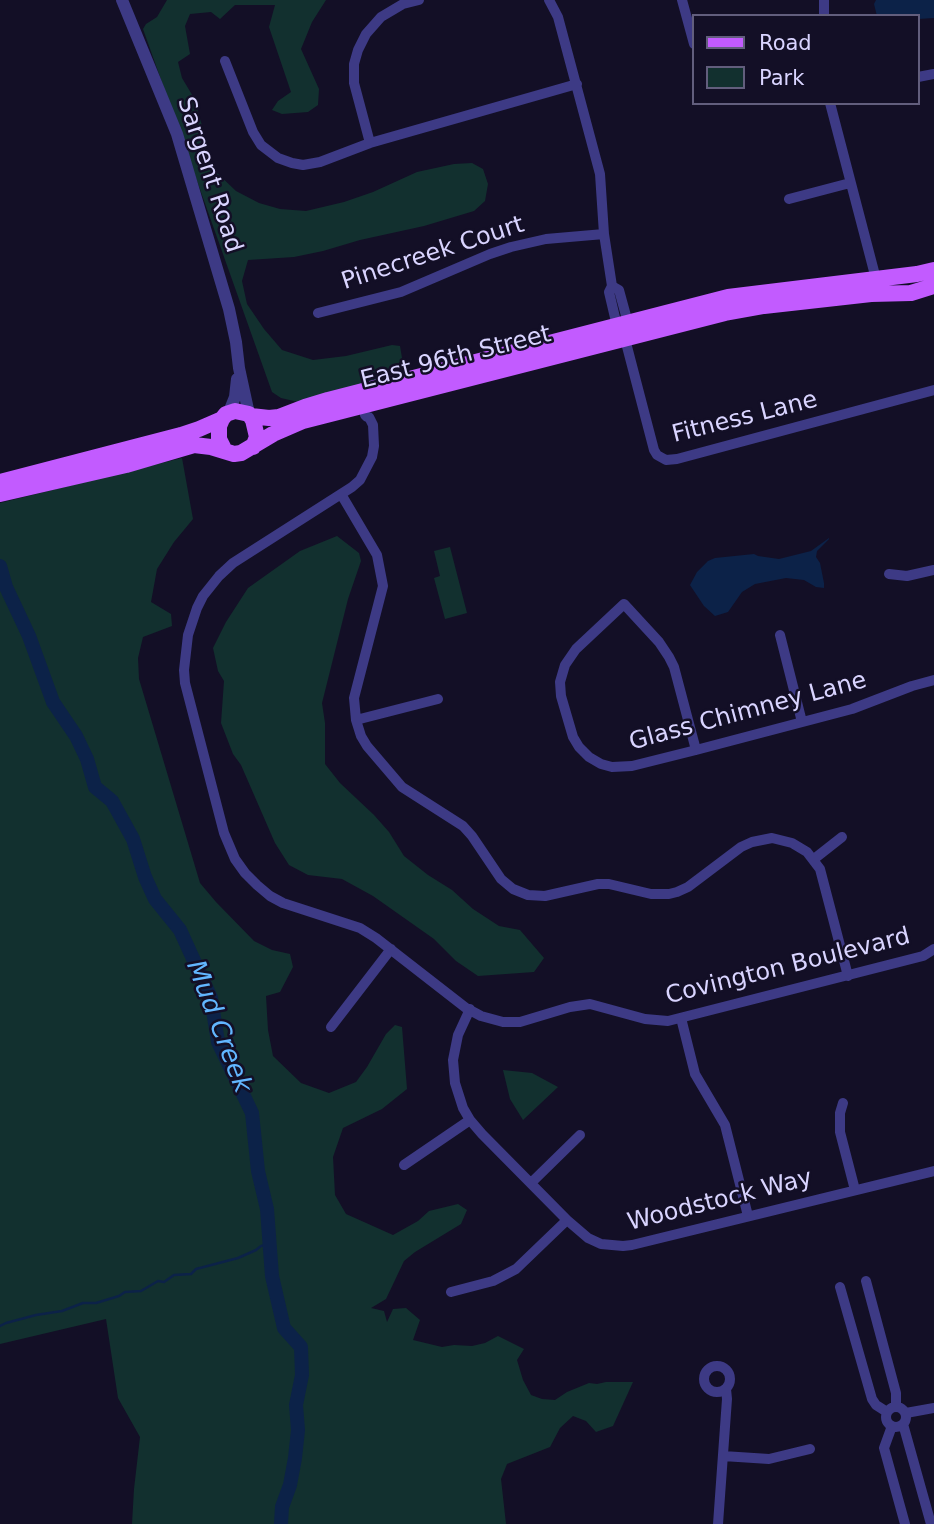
<!DOCTYPE html>
<html>
<head>
<meta charset="utf-8">
<style>
  body { margin:0 }
  #map { position:relative; width:934px; height:1524px; overflow:hidden; background:#130f26; font-family:"DejaVu Sans",sans-serif }
  canvas { display:block }
  .legend { position:absolute; left:692px; top:14px; width:228px; height:91px; box-sizing:border-box; background:#130f26; border:2px solid #625e7d; margin:0; padding:9px 12px; list-style:none; font-size:21px; color:#d9d4ff }
  .legend li { display:flex; align-items:center; gap:14px; height:35px }
  .legend b { width:35px; border:2px solid #625e7d }
</style>
</head>
<body>
<div id="map">
<canvas width="934" height="1524"></canvas>
<ul class="legend">
<li><b style="height:9px;background:#c25bff"></b>Road</li>
<li><b style="height:19px;background:#12302f"></b>Park</li>
</ul>
</div>
<script>
const ctx = document.querySelector('canvas').getContext('2d');
ctx.lineJoin = 'round';
function paint(path, color) { ctx.fillStyle = color; ctx.fill(path, 'evenodd'); }
const shape = rows => new Path2D(rows.map(r => 'M' + r).join(''));
function trace(path, color, width, dash) { ctx.strokeStyle = color; ctx.lineWidth = width; ctx.lineCap = dash ? 'butt' : 'round'; ctx.setLineDash(dash || []); ctx.stroke(path); }
function label(font, color, halo, rows, align = 'center') {
  ctx.font = font + ' "DejaVu Sans",sans-serif'; ctx.lineWidth = 5; ctx.setLineDash([]); ctx.textBaseline = 'middle'; ctx.strokeStyle = halo; ctx.fillStyle = color; for (const [text, x, y, turn = 0] of rows) {
    ctx.save(); ctx.translate(x, y); ctx.rotate((+turn || 0) * Math.PI / 180); ctx.textAlign = isNaN(turn) ? turn : align; if (halo) ctx.strokeText(text, 0, 0); ctx.fillText(text, 0, 0); ctx.restore();
  }
}
const green = shape([
  [167,0,326,0,312,22,301,49,319,89,318,105,308,112,282,114,272,110,278,101,291,92,269,27,275,5,235,5,220,19,211,12,190,14,185,26,190,54,178,62,182,78,194,98,203,129,203,141,214,170,236,191,259,203,280,209,306,211,344,202,373,192,417,172,454,164,472,163,483,169,488,184,485,201,474,211,424,226,360,240,323,251,294,257,248,260,242,281,247,304,264,329,282,350,313,360,346,356,392,345,400,346,402,358,390,377,298,402,281,398,272,392,143,29,146,24,157,17],
  [182,458,193,519,174,542,157,569,151,602,171,614,172,626,143,637,138,658,139,679,200,883,216,902,254,941,272,950,290,954,293,967,280,992,266,996,268,1030,273,1056,301,1083,329,1093,356,1082,367,1067,386,1034,395,1025,402,1027,407,1089,382,1109,343,1128,333,1157,335,1195,346,1214,393,1235,418,1221,429,1211,458,1204,467,1210,461,1224,415,1252,404,1261,386,1299,371,1308,384,1311,387,1322,393,1309,406,1308,420,1320,413,1340,442,1347,454,1345,472,1346,485,1343,498,1336,524,1349,517,1360,523,1380,531,1395,542,1399,555,1400,567,1392,589,1383,597,1384,606,1382,633,1382,613,1426,596,1432,586,1421,573,1416,560,1428,550,1447,507,1464,501,1479,506,1524,132,1524,134,1489,140,1437,118,1398,106,1319,0,1344,0,503],
  [337,536,359,553,361,561,348,599,322,703,325,723,325,764,340,783,374,815,389,832,404,856,428,875,452,890,473,909,499,926,520,930,544,958,534,972,478,976,456,961,434,939,373,896,342,879,308,875,289,865,275,843,241,765,233,754,221,723,224,681,218,671,213,648,226,622,248,588,300,551],
  [450,547,467,613,445,619,434,578,440,576,434,551],
  [503,1070,532,1073,558,1087,523,1120,510,1099]
]);
const water = shape([
  [876,0,934,0,934,18,918,19,918,16,877,16,874,4],
  [829,538,829,539,817,551,816,557,820,563,824,583,824,588,816,587,804,580,786,578,755,584,742,592,728,612,715,616,704,606,690,585,697,572,708,561,715,558,754,554,758,556,779,559,811,551]
]);
const stream = shape([
  [0,1326,6,1323,36,1315,62,1311,83,1303,96,1303,119,1296,125,1292,141,1291,158,1281,164,1282,174,1275,191,1274,196,1269,238,1258,256,1250,261,1246,269,1244]
]);
const river = shape([
  [0,566,6,587,29,636,53,702,76,736,87,759,95,787,112,801,133,839,145,877,155,899,180,930,211,998,218,1042,252,1113,258,1171,267,1209,272,1276,284,1328,301,1347,302,1375,296,1405,298,1430,295,1458,290,1485,282,1507,281,1524]
]);
const minor = shape([
  [549,0,558,17,600,174,604,234,612,286,609,292,617,326],
  [682,0,694,44],
  [824,16,824,0],
  [225,61,253,132,261,145,278,158,292,163,303,165,320,162,370,143,577,84],
  [918,77,934,74],
  [830,103,876,279],
  [370,143,354,83,354,64,358,50,366,34,381,17,403,4,419,0],
  [789,199,850,183],
  [612,286,619,290,628,323],
  [318,313,401,292,490,254,511,247,546,239,604,234],
  [624,335,654,450,657,455,666,460,677,459,934,390],
  [363,406,365,415,367,417,369,417,373,425,374,446,372,457,360,480,352,487,233,563,219,576,203,596,197,608,188,635,184,670,185,683,224,833,235,859,245,873,257,885,270,896,283,903,360,928,376,938,466,1008,481,1016,503,1022,520,1022,570,1007,590,1004,645,1019,668,1021,923,956,934,949],
  [341,494,377,555,383,586,354,698,356,720,361,736,367,746,402,787,463,826,472,836,501,879,513,889,528,895,545,896,598,884,609,884,651,894,669,894,677,892,688,887,741,847,752,842,772,838,792,843,807,852,820,869,848,976],
  [889,574,907,576,934,570],
  [780,635,802,722],
  [356,720,438,699],
  [696,750,674,667,669,657,659,642,624,604,576,649,565,665,560,682,561,696,573,737,579,747,589,757,601,764,612,767,632,766,696,750,852,709,912,686,934,680],
  [814,859,842,837],
  [470,1009,458,1035,453,1060,455,1083,463,1108,470,1120,482,1134,567,1220,588,1238,601,1244,623,1246,632,1245,934,1171],
  [681,1018,695,1074,725,1125,748,1216],
  [331,1027,391,949],
  [843,1103,840,1113,840,1132,855,1190],
  [404,1165,470,1120],
  [531,1183,580,1135],
  [866,1281,896,1393,896,1406],
  [840,1287,872,1399,876,1405,887,1412],
  [451,1292,493,1281,516,1269,567,1220],
  '704 1379a13 13 0 1 1 26 0a13 13 0 1 1-26 0Z',
  '886 1417a10 10 0 1 1 20 0a10 10 0 1 1-20 0Z',
  [906,1413,934,1408],
  [903,1424,931,1524],
  [892,1426,884,1448,905,1524],
  [723,1456,769,1459,810,1449],
  [718,1524,727,1399,726,1389]
]);
const tertiary = shape([
  [122,0,177,134,182,151,229,309,236,342,239,368,249,414],
  [229,412,235,397,237,379]
]);
const primary = shape([
  [251,416,269,418,279,417,305,407,328,400,728,297,917,274,934,270],
  [225,451,219,439,219,426,222,419,226,414,235,411,249,414,253,420,257,437,253,447],
  [0,482,181,435,199,429,222,419],
  [0,494,126,465,194,445,211,447,234,454,241,453,273,434,303,421,725,313,764,306,871,294,911,293,934,286]
]);
const streetNames = [
  ["Sargent Road",209,175,72],
  ["Pinecreek Court",433,254,-18],
  ["East 96th Street",456,358,-14],
  ["Fitness Lane",745,418,-14],
  ["Glass Chimney Lane",748,712,-15],
  ["Covington Boulevard",788,967,-14],
  ["Woodstock Way",720,1201,-14]
];
const waterNames = [
  ["Mud Creek",218,1027,69]
];
paint(green, '#12302f');
paint(water, '#0c2248');
trace(stream, '#0c2248', 2.5);
trace(river, '#0c2248', 14);
trace(minor, '#3d3a85', 10);
trace(tertiary, '#3d3a85', 12);
trace(primary, '#c25bff', 16);
label('24px', '#d9d4ff', '#130f26', streetNames);
label('italic 26px', '#62b6ff', '#130f26', waterNames);
</script>
</body>
</html>
